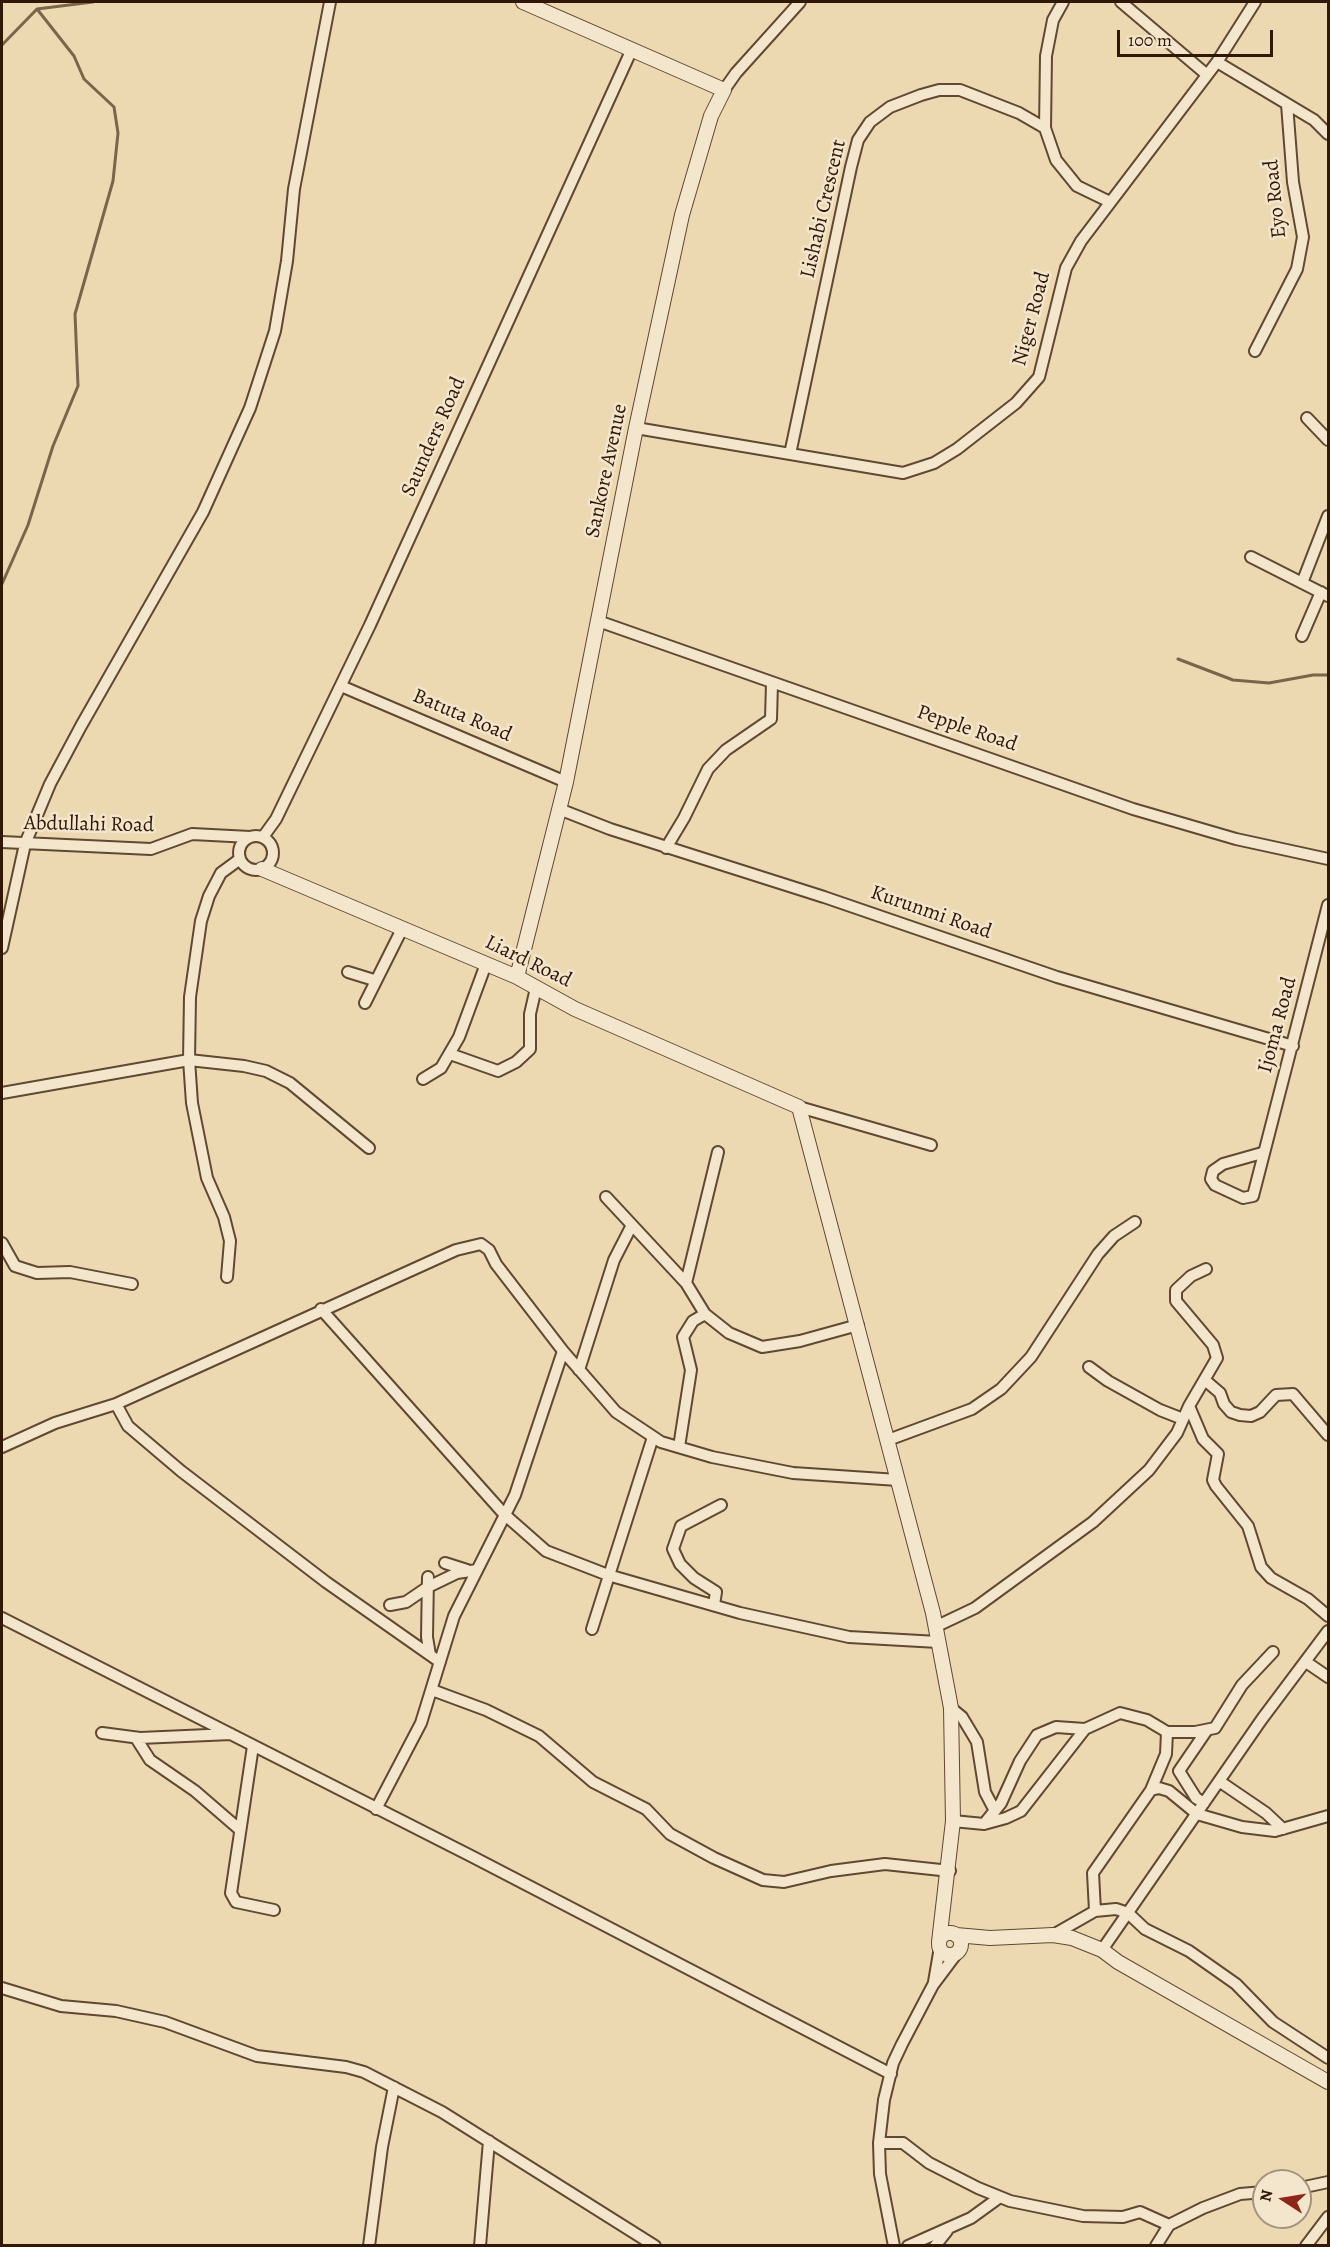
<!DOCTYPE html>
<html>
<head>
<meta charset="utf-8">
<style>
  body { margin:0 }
  #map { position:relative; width:1330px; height:2247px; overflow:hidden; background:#ecd9b2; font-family:Alegreya,serif }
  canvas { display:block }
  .frame { position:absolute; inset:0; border:3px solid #311706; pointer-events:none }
  .north { position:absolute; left:1252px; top:2169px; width:60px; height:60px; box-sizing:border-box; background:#f3e6cd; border:2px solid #a5937d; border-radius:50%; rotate:282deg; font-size:16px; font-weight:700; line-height:24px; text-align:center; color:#311706 }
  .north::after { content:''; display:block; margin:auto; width:21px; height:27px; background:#8f2418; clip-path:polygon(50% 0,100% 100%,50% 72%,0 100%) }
  .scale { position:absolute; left:1117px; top:30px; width:156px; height:27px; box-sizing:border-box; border:3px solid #311706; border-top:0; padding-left:8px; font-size:18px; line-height:21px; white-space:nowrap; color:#311706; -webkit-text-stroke:4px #f3e6cd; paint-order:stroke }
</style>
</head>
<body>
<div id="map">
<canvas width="1330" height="2247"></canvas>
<div class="frame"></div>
<div class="north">N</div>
<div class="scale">100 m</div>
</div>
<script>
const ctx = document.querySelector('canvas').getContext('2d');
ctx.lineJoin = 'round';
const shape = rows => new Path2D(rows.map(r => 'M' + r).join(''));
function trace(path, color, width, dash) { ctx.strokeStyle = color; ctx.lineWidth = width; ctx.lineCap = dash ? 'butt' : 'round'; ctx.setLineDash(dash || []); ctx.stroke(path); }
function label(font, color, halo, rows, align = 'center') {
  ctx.font = font + ' Alegreya,serif'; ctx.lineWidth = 5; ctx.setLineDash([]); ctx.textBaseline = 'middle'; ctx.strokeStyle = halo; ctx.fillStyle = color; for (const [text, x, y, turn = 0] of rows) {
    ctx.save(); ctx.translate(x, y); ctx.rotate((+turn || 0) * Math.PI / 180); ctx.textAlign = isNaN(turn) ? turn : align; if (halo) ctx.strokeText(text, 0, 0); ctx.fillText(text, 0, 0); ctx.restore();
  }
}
const stream = shape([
  [2,45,37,9,93,2],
  [2,584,28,525,53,446,78,386,75,314,113,181,118,133,114,107,84,79,74,56,37,9],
  [1178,659,1233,680,1269,683,1313,675,1328,675]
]);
const minor = shape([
  [1121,2,1206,74],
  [1217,62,1314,120,1328,134],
  [724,90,736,73,800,2],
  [1045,128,1046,56,1053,20,1063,2],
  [1255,351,1297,269,1303,237,1293,182,1287,104],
  [1307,418,1328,440],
  [636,428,903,473,934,463,957,449,1016,403,1039,377,1066,268,1081,241,1217,62,1255,2],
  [790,454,851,167,858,140,870,122,890,107,921,95,939,90,960,90,1019,113,1045,128,1056,160,1077,186,1110,202],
  [1251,557,1328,596],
  [1302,583,1328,516],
  [598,621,1133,809,1236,839,1328,859],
  [1302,636,1321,592],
  [341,686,566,782],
  [559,809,610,829,824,897,1057,977,1293,1046],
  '239 853a17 17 0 1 1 34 0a17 17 0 1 1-34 0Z',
  [263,837,276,819,370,625,632,49],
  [2,842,151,849,192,834,250,837],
  [666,848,684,818,708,769,726,750,771,719,772,683],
  [2,948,25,844,50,784,81,726,203,512,250,408,275,331,287,261,294,189,330,2],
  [348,972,374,980],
  [365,1003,402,929],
  [450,1054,498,1071,516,1062,530,1049,530,1014,536,988],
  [423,1079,441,1068,459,1037,486,964],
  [2,1093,189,1060,244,1066,266,1071,290,1083,369,1148],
  [799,1107,931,1145],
  [1262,1153,1223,1164,1213,1171,1211,1179,1215,1185,1243,1198,1253,1196,1328,905],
  [606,1197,686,1283,705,1314,729,1333,762,1347,800,1341,858,1325],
  [2,1243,15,1266,37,1273,70,1272,132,1284],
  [227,1277,230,1241,224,1217,207,1178,192,1103,189,1060,190,997,201,921,209,896,221,873,240,859],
  [686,1283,718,1152],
  [321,1309,504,1514,546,1551,608,1575,740,1613,849,1637,938,1642],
  [1089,1367,1108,1381,1160,1410,1183,1419],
  [579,1370,614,1260,632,1225],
  [1206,1381,1220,1393,1224,1404,1231,1412,1240,1415,1251,1416,1260,1412,1276,1395,1293,1394,1328,1435],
  [1189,1406,1203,1439,1218,1454,1213,1480,1216,1486,1248,1526,1261,1567,1271,1578,1308,1599,1328,1616],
  [888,1440,972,1409,1001,1389,1031,1357,1098,1254,1114,1236,1135,1222],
  [2,1447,55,1423,116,1404],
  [679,1447,691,1370,683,1337,693,1321,705,1314],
  [445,1563,467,1570],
  [428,1577,427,1637,430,1655],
  [390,1605,406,1602,428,1587,457,1573,477,1570],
  [714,1605,716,1592,694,1578,680,1564,673,1549,681,1526,721,1505],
  [2,1618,473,1857,891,2074],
  [935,1627,975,1608,1093,1522,1149,1470,1177,1433,1189,1406,1217,1358,1213,1345,1176,1301,1176,1290,1191,1276,1206,1269],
  [592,1629,653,1437],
  [440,1662,326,1582,181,1471,128,1426,116,1404,456,1250,481,1244,489,1250,496,1264,563,1351,616,1412,661,1442,712,1457,793,1473,898,1480],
  [1306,1662,1328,1677],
  [432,1690,486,1710,539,1736,593,1782,646,1809,670,1834,714,1858,763,1880,784,1882,831,1871,885,1864,950,1871],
  [951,1708,962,1717,977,1742,985,1792,995,1811],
  [1167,1732,1195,1732,1215,1728,1242,1685,1273,1652],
  [102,1733,140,1738,231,1734],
  [136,1738,150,1760,195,1791,239,1829],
  [253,1746,231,1893,236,1902,274,1910],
  [1219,1781,1266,1813,1283,1829],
  [1151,1790,1159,1788,1169,1791,1197,1814,1242,1827,1275,1831,1328,1816],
  [1204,1803,1196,1798,1179,1771,1207,1730],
  [376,1809,421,1723,454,1616,515,1495,563,1351],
  [953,1821,984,1824,1006,1818,1021,1811,1085,1729,1120,1713,1147,1720,1167,1732,1166,1754,1151,1790,1093,1873,1095,1911],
  [984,1824,1001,1803,1020,1761,1037,1735,1056,1727,1085,1729],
  [1053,1935,1095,1911,1116,1909,1128,1913,1145,1929,1189,1951,1236,1984,1273,2022,1328,2058],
  [1102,1950,1262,1719,1328,1631],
  [934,1982,940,1947],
  [2,1988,61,2006,116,2011,165,2022,257,2056,346,2067,364,2072,442,2112,655,2246],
  [879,2143,903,2143,929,2163,978,2188,1010,2201,1083,2216,1123,2217,1140,2212,1169,2225],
  [1300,2188,1328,2182],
  [369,2246,382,2147,394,2087],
  [480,2246,489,2141],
  [894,2246,880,2174,879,2143,884,2100,893,2063,902,2044,933,1985,957,1953],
  [908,2246,971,2218,1000,2197],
  [935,2246,947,2231],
  [1156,2246,1169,2225,1203,2208,1240,2194,1264,2192],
  [1306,2246,1328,2217]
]);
const tertiary = shape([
  [262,869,517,977,575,1009,799,1107,933,1613,951,1708,953,1821,939,1942],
  [517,977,566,782,636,428,682,215,711,116,724,90,523,2],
  '939 1944a11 11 0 1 1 22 0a11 11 0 1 1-22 0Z',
  [956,1935,990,1938,1053,1935,1072,1938,1102,1950,1118,1962,1328,2082]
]);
const streetNames = [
  ["Eyo Road",1276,199,-96],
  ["Lishabi Crescent",824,209,-77],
  ["Niger Road",1032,319,-75],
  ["Saunders Road",434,437,-66],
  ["Sankore Avenue",607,471,-78],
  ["Batuta Road",462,716,23],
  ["Pepple Road",967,729,19],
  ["Abdullahi Road",89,825,1],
  ["Kurunmi Road",931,913,19],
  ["Liard Road",528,962,26],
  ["Ijoma Road",1278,1025,-75]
];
trace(stream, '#7b644a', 3);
trace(minor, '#604831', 14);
trace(tertiary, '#604831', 16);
trace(minor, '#f3e6cd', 10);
trace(tertiary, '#f3e6cd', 14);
label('21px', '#311706', '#f3e6cd', streetNames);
</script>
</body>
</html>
